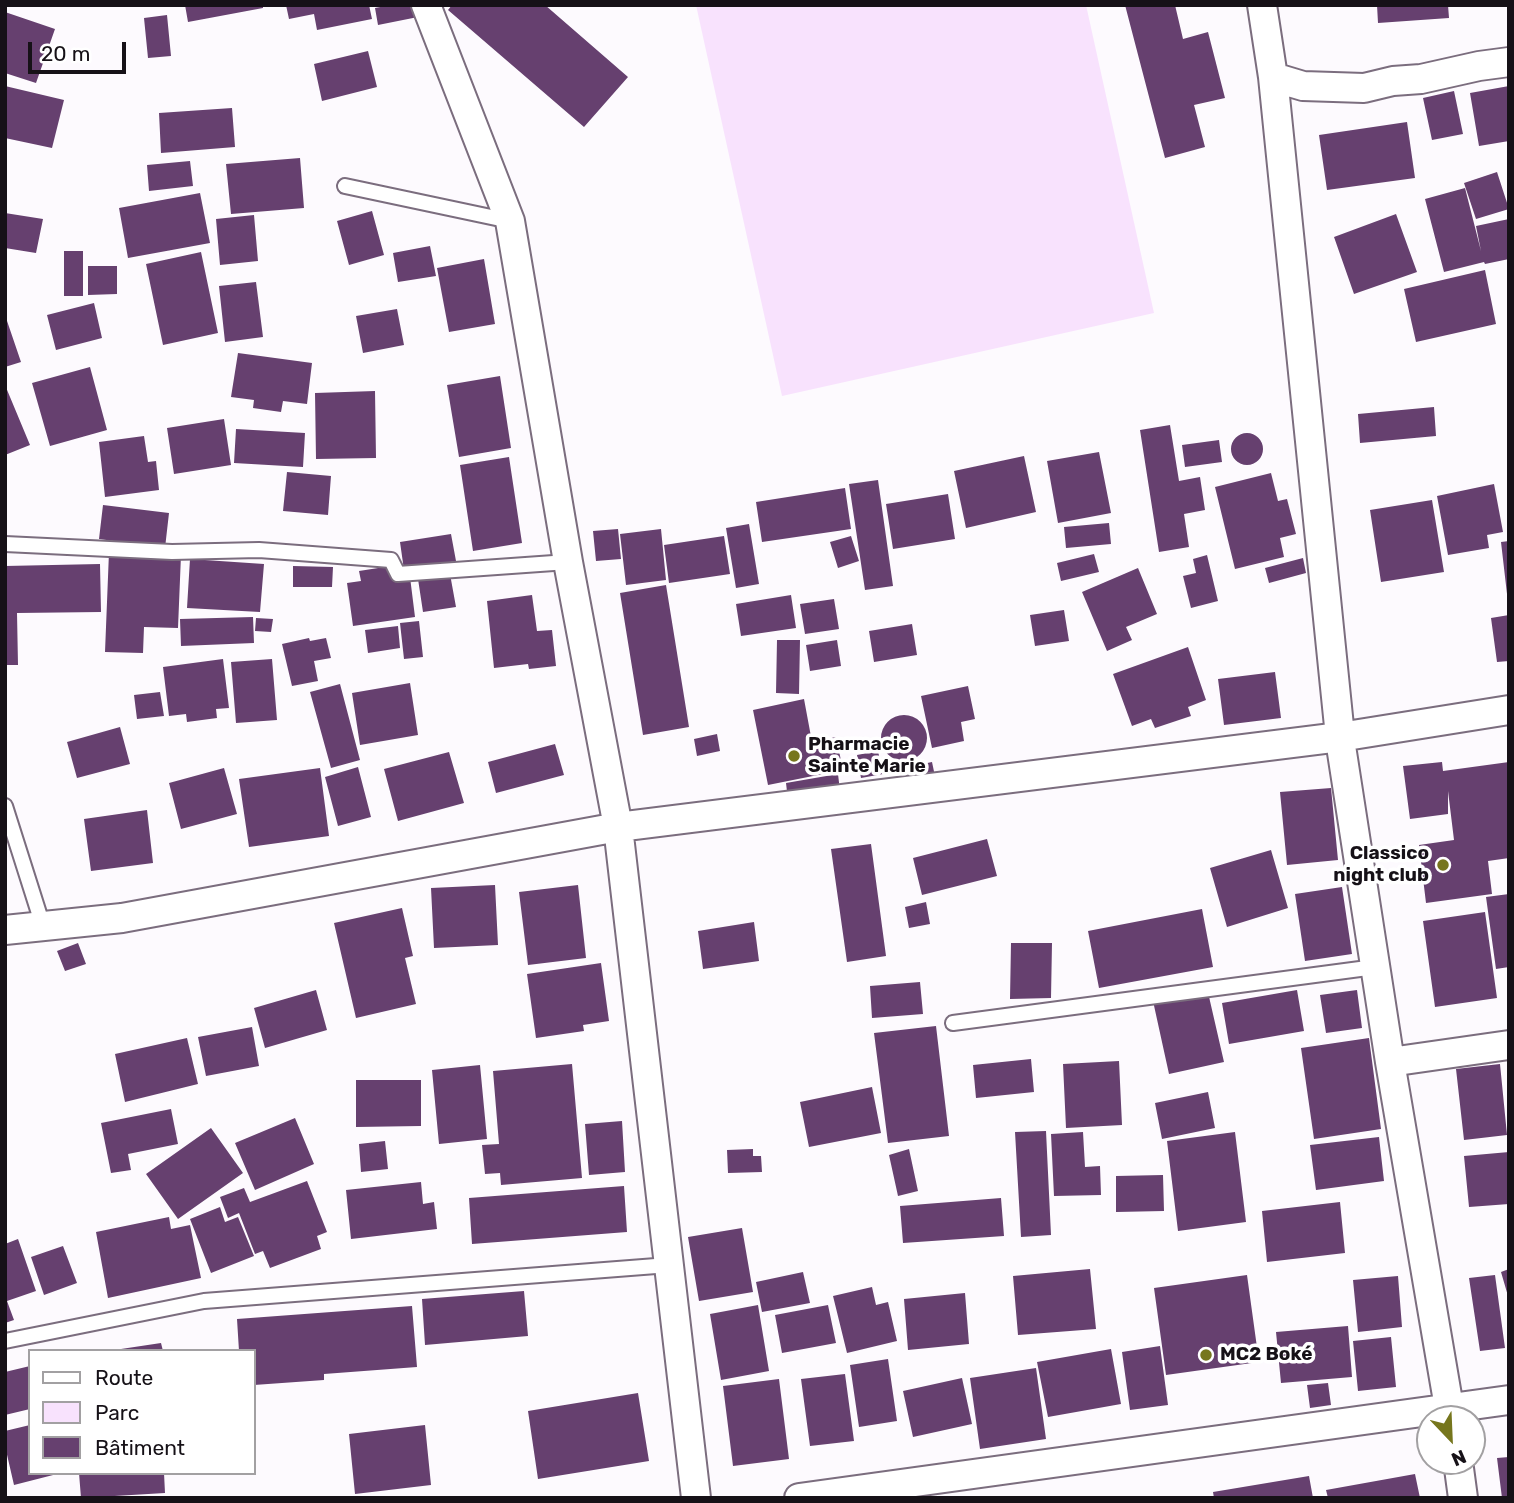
<!DOCTYPE html>
<html>
<head>
<meta charset="utf-8">
<style>
  body { margin:0 }
  #map { position:relative; width:1514px; height:1503px; overflow:hidden; background:#fdfafe; font-family:Rubik,sans-serif }
  canvas { display:block }
  .frame { position:absolute; inset:0; border:7px solid #161117; pointer-events:none }
  .legend { position:absolute; left:28px; top:1349px; width:228px; height:126px; box-sizing:border-box; background:#fff; border:2px solid #a2a0a2; margin:0; padding:9px 12px; list-style:none; font-size:21px; color:#161117 }
  .legend li { display:flex; align-items:center; gap:14px; height:35px }
  .legend b { width:35px; border:2px solid #a2a0a2 }
  .north { position:absolute; left:1416px; top:1405px; width:70px; height:70px; box-sizing:border-box; background:#fff; border:2px solid #a2a0a2; border-radius:50%; rotate:157deg; font-size:19px; font-weight:700; line-height:28px; text-align:center; color:#161117 }
  .north::after { content:''; display:block; margin:auto; width:24px; height:32px; background:#76761d; clip-path:polygon(50% 0,100% 100%,50% 72%,0 100%) }
  .scale { position:absolute; left:28px; top:42px; width:98px; height:32px; box-sizing:border-box; border:4px solid #161117; border-top:0; padding-left:9px; font-size:21px; line-height:24px; white-space:nowrap; color:#161117; -webkit-text-stroke:5px #fff; paint-order:stroke }
</style>
</head>
<body>
<div id="map">
<canvas width="1514" height="1503"></canvas>
<div class="frame"></div>
<ul class="legend">
<li><b style="height:9px;background:#fff"></b>Route</li>
<li><b style="height:19px;background:#f8e2fd"></b>Parc</li>
<li><b style="height:19px;background:#66406f"></b>Bâtiment</li>
</ul>
<div class="north">N</div>
<div class="scale">20 m</div>
</div>
<script>
const ctx = document.querySelector('canvas').getContext('2d');
ctx.lineJoin = 'round';
function paint(path, color) { ctx.fillStyle = color; ctx.fill(path, 'evenodd'); }
const shape = rows => new Path2D(rows.map(r => 'M' + r).join(''));
function trace(path, color, width, dash) { ctx.strokeStyle = color; ctx.lineWidth = width; ctx.lineCap = dash ? 'butt' : 'round'; ctx.setLineDash(dash || []); ctx.stroke(path); }
function label(font, color, halo, rows, align = 'center') {
  ctx.font = font + ' Rubik,sans-serif'; ctx.lineWidth = 7; ctx.setLineDash([]); ctx.textBaseline = 'middle'; ctx.strokeStyle = halo; ctx.fillStyle = color; for (const [text, x, y, turn = 0] of rows) {
    ctx.save(); ctx.translate(x, y); ctx.rotate((+turn || 0) * Math.PI / 180); ctx.textAlign = isNaN(turn) ? turn : align; if (halo) ctx.strokeText(text, 0, 0); ctx.fillText(text, 0, 0); ctx.restore();
  }
}
const green = shape([
  [696,5,1086,5,1154,313,782,396]
]);
const building = shape([
  [185,5,263,5,263,8,188,22],
  [286,5,369,5,372,19,317,30,314,14,289,19],
  [391,5,416,5,418,17,378,25,375,8],
  [452,5,545,5,628,77,584,127,448,10],
  [1125,5,1175,5,1183,39,1208,32,1225,98,1194,105,1205,147,1165,158],
  [1377,5,1448,5,1449,18,1378,23],
  [5,12,55,29,36,83,5,73],
  [167,15,171,56,148,58,144,18],
  [368,51,377,87,322,101,314,64],
  [5,86,64,100,52,148,5,138],
  [1509,86,1509,141,1479,146,1470,93],
  [1454,91,1463,134,1432,140,1423,98],
  [232,108,235,147,161,153,159,113],
  [1407,122,1415,178,1327,190,1319,135],
  [300,158,304,208,231,214,226,164],
  [190,161,193,186,149,191,147,165],
  [1497,172,1509,209,1476,219,1464,183],
  [1465,188,1481,251,1476,226,1509,219,1509,259,1485,264,1484,262,1444,272,1425,199],
  [200,193,210,243,128,258,119,208],
  [372,211,384,255,349,265,337,221],
  [5,213,43,219,36,253,5,248],
  [1396,214,1417,272,1354,294,1334,237],
  [254,215,258,261,220,265,216,219],
  [430,246,436,276,398,282,393,253],
  [64,251,83,251,83,296,64,296],
  [201,252,218,333,163,345,146,264],
  [484,259,495,324,449,332,437,268],
  [88,266,117,266,117,294,88,295],
  [1485,270,1496,324,1416,342,1404,289],
  [256,282,263,337,225,342,219,286],
  [94,303,102,338,56,350,47,315],
  [397,309,404,345,363,353,356,316],
  [5,315,21,362,5,367],
  [238,353,312,363,307,404,283,401,281,412,253,408,254,400,231,397],
  [90,367,107,430,50,446,32,383],
  [500,376,511,448,459,457,447,385],
  [5,385,30,445,5,455],
  [375,391,376,458,316,459,315,393],
  [1434,407,1436,436,1360,443,1358,414],
  [224,419,231,465,174,474,167,428],
  [1170,425,1179,481,1200,477,1205,510,1184,514,1189,547,1159,552,1140,430],
  [236,429,305,433,303,467,234,463],
  '1231 449a16 16 0 1 1 32 0a16 16 0 1 1-32 0Z',
  [144,436,148,462,156,461,159,490,105,497,99,442],
  [1219,440,1222,462,1185,467,1182,445],
  [1099,452,1111,513,1058,523,1047,461],
  [1024,456,1036,512,966,528,954,471],
  [509,457,522,543,473,551,460,465],
  [287,472,331,476,328,515,283,511],
  [1271,473,1278,501,1287,499,1296,534,1280,538,1284,557,1235,569,1215,487],
  [878,480,893,586,865,590,849,484],
  [1494,484,1503,532,1487,535,1489,548,1448,555,1437,496],
  [845,488,851,529,762,542,756,502],
  [948,494,955,539,893,549,886,504],
  [1432,500,1444,572,1381,582,1370,510],
  [103,505,169,513,165,548,99,539],
  [1109,523,1111,544,1066,548,1064,527],
  [749,524,759,584,736,588,726,528],
  [618,529,621,559,596,561,593,531],
  [661,529,666,580,626,585,620,534],
  [451,534,456,561,404,570,400,542],
  [724,536,730,574,669,583,664,545],
  [851,536,859,561,838,568,830,542],
  [1509,541,1509,593,1507,594,1501,542],
  [109,552,181,555,178,628,144,627,143,653,105,652],
  [1094,554,1099,572,1061,581,1057,563],
  [1207,555,1218,601,1191,608,1183,576,1196,573,1193,559],
  [1303,558,1306,573,1269,583,1265,568],
  [190,559,264,564,260,612,187,608],
  [100,564,101,612,17,613,18,665,5,665,5,566],
  [293,566,333,567,332,587,293,587],
  [391,566,393,579,410,577,415,617,353,626,347,583,361,581,359,571],
  [1138,568,1157,614,1126,627,1132,640,1107,651,1082,592],
  [450,574,456,607,423,612,418,579],
  [666,585,689,727,643,735,620,593],
  [532,595,537,631,552,630,556,666,529,669,528,664,494,668,487,601],
  [791,595,796,628,741,636,736,604],
  [834,599,839,629,805,634,800,604],
  [1064,610,1069,641,1035,646,1030,615],
  [1509,615,1509,661,1497,662,1491,618],
  [253,617,254,643,181,646,180,619],
  [256,618,273,619,271,632,255,631],
  [419,621,423,657,404,659,400,623],
  [912,624,917,655,874,662,869,631],
  [398,626,400,648,368,653,365,630],
  [309,638,310,641,326,638,331,658,314,661,318,681,292,686,282,644],
  [777,640,800,640,799,694,776,693],
  [837,640,841,666,810,671,806,645],
  [1188,647,1206,700,1188,707,1191,716,1155,728,1151,719,1132,726,1113,674],
  [223,659,229,708,216,709,217,718,187,722,186,714,169,716,163,667],
  [272,659,277,720,236,723,231,662],
  [1275,672,1281,718,1224,725,1218,679],
  [410,683,418,735,360,745,352,693],
  [340,684,360,760,331,768,310,692],
  [968,686,975,719,961,722,964,741,932,748,921,696],
  [160,692,164,716,137,719,134,695],
  [804,699,812,742,836,737,843,770,768,785,753,710],
  '881 738a23 23 0 1 1 46 0a23 23 0 1 1-46 0Z',
  [120,727,130,764,77,778,67,742],
  [717,734,720,751,697,756,694,739],
  [555,744,564,775,496,793,488,762],
  [878,751,883,774,861,778,857,755],
  [449,752,464,803,398,821,384,769],
  [932,762,936,781,916,784,913,766],
  [1442,762,1443,771,1509,762,1509,858,1488,861,1492,894,1426,903,1419,845,1454,840,1448,791,1448,814,1410,819,1403,766],
  [358,767,371,817,338,826,325,777],
  [224,768,237,814,181,829,169,783],
  [320,768,329,836,249,847,239,779],
  [838,774,840,791,788,800,786,783],
  [1331,788,1338,860,1287,865,1280,792],
  [147,810,153,863,91,871,84,819],
  [987,839,997,876,922,895,913,858],
  [871,844,886,956,847,962,831,849],
  [1271,850,1288,908,1227,927,1210,868],
  [495,885,498,945,434,948,431,888],
  [578,885,586,958,528,965,519,892],
  [1342,887,1352,954,1305,961,1295,894],
  [1509,894,1509,967,1496,969,1486,897],
  [926,902,930,924,909,928,905,907],
  [402,908,413,956,405,958,416,1004,356,1018,334,923],
  [1202,909,1213,967,1099,988,1088,931],
  [1485,912,1497,998,1435,1007,1423,921],
  [754,922,759,961,703,969,698,931],
  [78,943,86,964,65,971,57,951],
  [1011,943,1052,943,1051,998,1010,999],
  [601,963,609,1021,583,1025,584,1031,536,1038,527,974],
  [920,982,923,1014,872,1018,870,986],
  [1207,988,1224,1062,1169,1074,1153,1001],
  [316,990,327,1030,265,1048,254,1008],
  [1297,990,1304,1031,1229,1044,1222,1003],
  [1357,990,1362,1028,1326,1033,1320,995],
  [936,1026,949,1136,888,1143,874,1033],
  [252,1027,259,1066,206,1076,198,1037],
  [187,1038,198,1084,125,1102,115,1054],
  [1369,1038,1381,1129,1314,1139,1301,1048],
  [1031,1059,1034,1092,976,1098,973,1065],
  [1119,1061,1122,1125,1066,1128,1063,1064],
  [572,1064,582,1178,501,1185,500,1173,485,1174,482,1145,499,1144,493,1071],
  [1500,1064,1507,1135,1464,1140,1456,1069],
  [480,1065,487,1139,439,1144,432,1070],
  [356,1080,421,1080,421,1126,356,1127],
  [872,1087,881,1133,809,1147,800,1102],
  [1208,1092,1215,1128,1162,1139,1155,1103],
  [171,1109,178,1144,128,1154,131,1170,111,1173,101,1123],
  [295,1118,314,1164,255,1190,235,1143],
  [622,1121,625,1172,589,1175,585,1124],
  [211,1128,243,1173,178,1219,146,1174],
  [1046,1131,1051,1235,1021,1237,1015,1132],
  [1083,1132,1085,1167,1100,1166,1101,1195,1054,1196,1051,1134],
  [1235,1132,1246,1222,1178,1231,1167,1141],
  [1379,1137,1384,1181,1316,1190,1310,1145],
  [385,1141,388,1169,361,1172,359,1144],
  [753,1149,753,1156,761,1156,762,1172,728,1173,727,1150],
  [909,1149,918,1191,898,1196,889,1155],
  [1509,1152,1509,1204,1469,1207,1464,1156],
  [1163,1175,1164,1211,1116,1212,1116,1176],
  [307,1181,327,1232,317,1236,321,1249,270,1268,263,1251,255,1254,239,1213,228,1218,220,1197,244,1188,250,1202],
  [421,1182,423,1204,434,1202,437,1229,351,1239,346,1190],
  [624,1186,627,1232,472,1244,469,1198],
  [1001,1198,1004,1236,903,1243,900,1206],
  [1340,1202,1345,1253,1267,1262,1262,1211],
  [220,1207,225,1222,238,1217,254,1256,211,1273,190,1219],
  [169,1217,171,1229,190,1225,201,1278,108,1298,96,1232],
  [742,1228,753,1292,699,1301,688,1237],
  [18,1239,36,1291,7,1301,14,1320,5,1323,5,1244],
  [63,1246,77,1283,44,1295,31,1257],
  [1090,1269,1096,1329,1018,1335,1013,1276],
  [1509,1269,1509,1296,1508,1296,1501,1272],
  [803,1272,810,1303,762,1312,756,1282],
  [1247,1275,1259,1362,1166,1375,1154,1288],
  [1495,1275,1505,1348,1480,1351,1469,1278],
  [1398,1276,1402,1327,1358,1332,1353,1280],
  [872,1287,876,1305,888,1302,897,1341,847,1353,833,1296],
  [524,1291,528,1336,425,1345,422,1299],
  [965,1293,969,1344,908,1350,904,1299],
  [758,1305,769,1371,721,1380,710,1314],
  [828,1305,836,1343,782,1353,775,1315],
  [412,1306,417,1367,324,1374,324,1380,254,1385,254,1351,239,1351,237,1319],
  [1348,1326,1352,1377,1281,1383,1276,1332],
  [1391,1337,1396,1387,1358,1391,1353,1341],
  [161,1343,163,1351,121,1351,121,1349],
  [1160,1346,1168,1405,1130,1410,1122,1352],
  [1111,1349,1121,1404,1048,1417,1037,1362],
  [888,1359,897,1421,859,1427,850,1365],
  [30,1366,30,1409,5,1415,5,1372],
  [1036,1368,1046,1439,980,1449,970,1378],
  [845,1374,854,1441,810,1446,801,1379],
  [962,1378,972,1424,913,1437,903,1391],
  [779,1379,789,1459,733,1466,723,1386],
  [1328,1383,1331,1405,1310,1408,1307,1385],
  [638,1393,649,1461,538,1479,528,1411],
  [30,1425,30,1473,57,1474,14,1485,5,1446,5,1431],
  [425,1425,431,1485,355,1494,349,1434],
  [1509,1457,1509,1498,1502,1498,1497,1458],
  [79,1473,164,1473,165,1493,81,1498],
  [1415,1474,1420,1498,1328,1498,1326,1490],
  [1309,1476,1313,1498,1214,1498,1213,1492]
]);
const lane = shape([
  [345,186,510,221],
  [5,544,172,552,259,550,391,560,398,574,568,562],
  [5,806,43,926],
  [953,1023,1375,967],
  [5,1341,204,1301,669,1265]
]);
const street = shape([
  [426,5,510,221,568,562,618,827,696,1498],
  [1262,5,1273,77,1341,746,1390,1062,1451,1419],
  [1273,77,1303,86,1364,88,1393,81,1421,79,1479,66,1509,62],
  [5,930,122,918,618,827,1340,737,1509,710],
  [1390,1062,1509,1045],
  [1458,1461,1463,1498],
  [799,1498,1509,1400]
]);
const markers = [
  [794,756,7,"#76761d"],
  [1443,865,7,"#76761d"],
  [1206,1355,7,"#76761d"]
];
const poiNames = [
  ["Pharmacie",808,745],
  ["Sainte Marie",808,767],
  ["Classico",1429,854,"right"],
  ["night club",1429,876,"right"],
  ["MC2 Boké",1220,1355]
];
paint(green, '#f8e2fd');
paint(building, '#66406f');
trace(lane, '#7b6d7e', 18);
trace(street, '#7b6d7e', 32);
trace(lane, '#fff', 14);
trace(street, '#fff', 28);
for (const [x, y, r, color] of markers) { const dot = new Path2D(); dot.arc(x, y, r, 0, 2 * Math.PI); ctx.fillStyle = color; ctx.fill(dot); trace(dot, '#fff', 2.5); }
label('bold 19px', '#161117', '#fff', poiNames, 'left');
</script>
</body>
</html>
